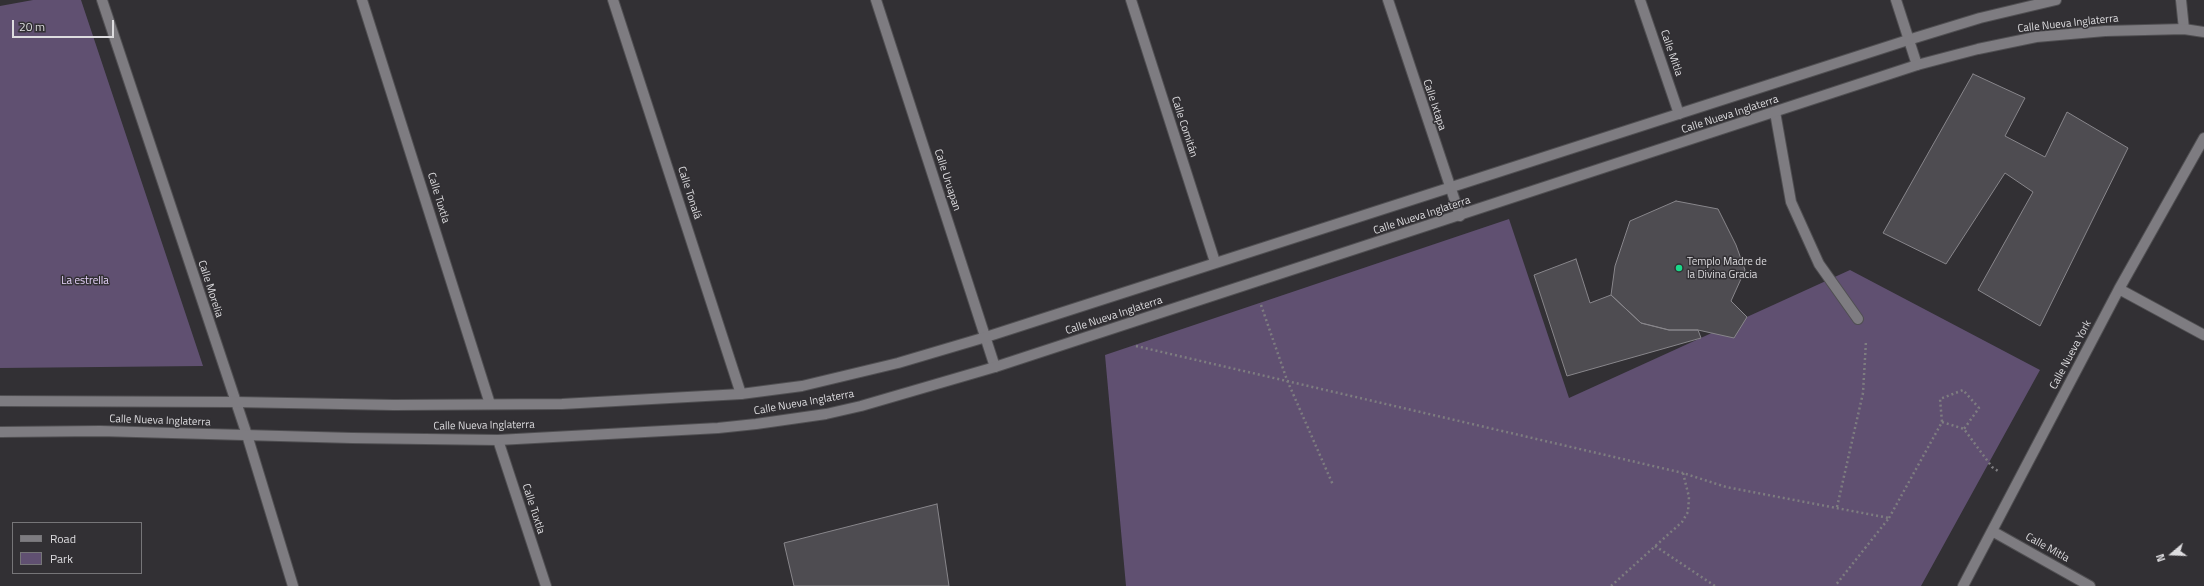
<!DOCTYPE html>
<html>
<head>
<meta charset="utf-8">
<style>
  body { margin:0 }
  #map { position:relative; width:2204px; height:586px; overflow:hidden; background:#323034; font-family:"Titillium Web",sans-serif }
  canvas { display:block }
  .legend { position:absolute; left:12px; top:522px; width:130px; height:52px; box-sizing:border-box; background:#323034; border:1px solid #767578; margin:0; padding:5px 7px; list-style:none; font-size:12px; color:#dddcdf }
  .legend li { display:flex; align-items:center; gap:8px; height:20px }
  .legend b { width:20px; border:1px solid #767578 }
  .north { position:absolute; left:2152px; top:534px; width:40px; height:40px; -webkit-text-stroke:3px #323034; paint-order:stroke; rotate:251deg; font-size:11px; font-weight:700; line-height:16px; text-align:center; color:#dddcdf }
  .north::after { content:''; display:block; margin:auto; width:14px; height:18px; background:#dddcdf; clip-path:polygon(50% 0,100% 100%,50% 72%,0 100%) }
  .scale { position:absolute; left:12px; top:20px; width:102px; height:18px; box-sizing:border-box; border:2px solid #dddcdf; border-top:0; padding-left:5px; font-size:12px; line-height:14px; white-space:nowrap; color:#dddcdf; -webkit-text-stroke:3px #323034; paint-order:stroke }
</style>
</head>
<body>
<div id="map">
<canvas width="2204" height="586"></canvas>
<ul class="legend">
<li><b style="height:5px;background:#7e7c81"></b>Road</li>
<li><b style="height:11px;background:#605071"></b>Park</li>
</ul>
<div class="north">N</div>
<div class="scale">20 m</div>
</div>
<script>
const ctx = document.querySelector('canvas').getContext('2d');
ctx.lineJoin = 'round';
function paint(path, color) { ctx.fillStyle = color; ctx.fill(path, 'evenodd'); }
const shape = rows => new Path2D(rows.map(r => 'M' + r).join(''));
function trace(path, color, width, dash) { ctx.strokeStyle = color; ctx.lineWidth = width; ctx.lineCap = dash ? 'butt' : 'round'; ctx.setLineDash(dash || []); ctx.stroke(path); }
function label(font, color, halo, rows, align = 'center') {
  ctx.font = font + ' "Titillium Web",sans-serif'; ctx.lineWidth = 3; ctx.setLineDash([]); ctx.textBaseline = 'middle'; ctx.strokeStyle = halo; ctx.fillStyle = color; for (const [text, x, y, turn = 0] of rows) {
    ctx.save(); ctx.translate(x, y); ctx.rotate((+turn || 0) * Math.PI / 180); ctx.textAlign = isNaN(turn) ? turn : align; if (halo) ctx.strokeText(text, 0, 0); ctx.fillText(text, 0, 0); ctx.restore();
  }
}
const green = shape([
  [33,0,81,0,203,366,0,368,0,6],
  [1509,219,1569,398,1850,270,2040,370,1921,586,1126,586,1105,355]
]);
const building = shape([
  [1973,74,2025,98,2005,136,2045,157,2067,112,2128,148,2040,326,1978,290,2033,192,2005,173,1946,264,1883,233,1973,74],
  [1676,201,1718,209,1736,245,1745,270,1731,301,1747,317,1734,338,1698,330,1669,330,1641,323,1611,295,1615,266,1630,221,1676,201],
  [1576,259,1590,303,1611,295,1641,323,1669,330,1698,330,1701,338,1567,376,1534,275,1576,259],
  [937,504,949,586,794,586,784,543,937,504]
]);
const path = shape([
  [1261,305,1287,380,1333,485],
  [1136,346,1683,473],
  [1942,422,1964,429,1992,467,1998,471],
  [1837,507,1863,393,1866,341],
  [1889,518,1942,422,1940,399,1963,390,1979,408,1964,429],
  [1655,546,1715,586],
  [1611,586,1682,522,1688,512,1689,497,1683,473,1726,487,1889,518,1835,586]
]);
const service = shape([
  [1775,112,1791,202,1819,264,1858,319]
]);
const minor = shape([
  [102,0,247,435,293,586],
  [362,0,490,404],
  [613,0,741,394],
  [876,0,995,367],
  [1131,0,1215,262],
  [1388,0,1460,216],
  [1640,0,1679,114],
  [1896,0,1917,65],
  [2181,0,2184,29],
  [2119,289,2204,335],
  [498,440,546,586],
  [1992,531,2090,586],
  [1963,586,2119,289,2204,138]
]);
const tertiary = shape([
  [0,401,235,402,394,405,562,404,741,394,802,386,898,363,986,337,1908,40,1980,18,2056,0],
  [0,432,100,431,352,438,498,440,718,428,756,424,826,414,861,406,995,367,1917,65,1978,49,2036,37,2105,31,2184,29,2204,32]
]);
const markers = [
  [1679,268,4,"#19d989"]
];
const streetNames = [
  ["Calle Nueva Inglaterra",2068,24,-6],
  ["Calle Mitla",1671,53,71],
  ["Calle Ixtapa",1434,105,72],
  ["Calle Nueva Inglaterra",1730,115,-18],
  ["Calle Comitán",1184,127,72],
  ["Calle Uruapan",947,180,72],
  ["Calle Tonalá",689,193,72],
  ["Calle Tuxtla",438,198,73],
  ["Calle Nueva Inglaterra",1422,216,-18],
  ["Calle Morelia",210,289,72],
  ["Calle Nueva Inglaterra",1114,316,-18],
  ["Calle Nueva York",2071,355,-62],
  ["Calle Nueva Inglaterra",804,403,-10],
  ["Calle Nueva Inglaterra",160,421,2],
  ["Calle Nueva Inglaterra",484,426,-1],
  ["Calle Tuxtla",533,509,72],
  ["Calle Mitla",2047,548,29]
];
const poiNames = [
  ["Templo Madre de",1687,262],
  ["la Divina Gracia",1687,275]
];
const parkNames = [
  ["La estrella",85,281]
];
paint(green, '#605071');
paint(building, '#4e4c51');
trace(building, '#88868b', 1);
trace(service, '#504f52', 12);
trace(minor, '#504f52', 12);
trace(tertiary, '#504f52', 12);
trace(path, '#7e7d80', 2.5, [2, 3]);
trace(service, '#7e7c81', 10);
trace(minor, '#7e7c81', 10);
trace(tertiary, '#7e7c81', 10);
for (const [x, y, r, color] of markers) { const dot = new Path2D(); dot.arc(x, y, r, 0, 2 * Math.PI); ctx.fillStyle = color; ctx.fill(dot); trace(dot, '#323034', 1.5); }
label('11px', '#dddcdf', '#323034', streetNames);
label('11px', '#dddcdf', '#323034', poiNames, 'left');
label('11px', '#e9d5fd', '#323034', parkNames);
</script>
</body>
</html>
